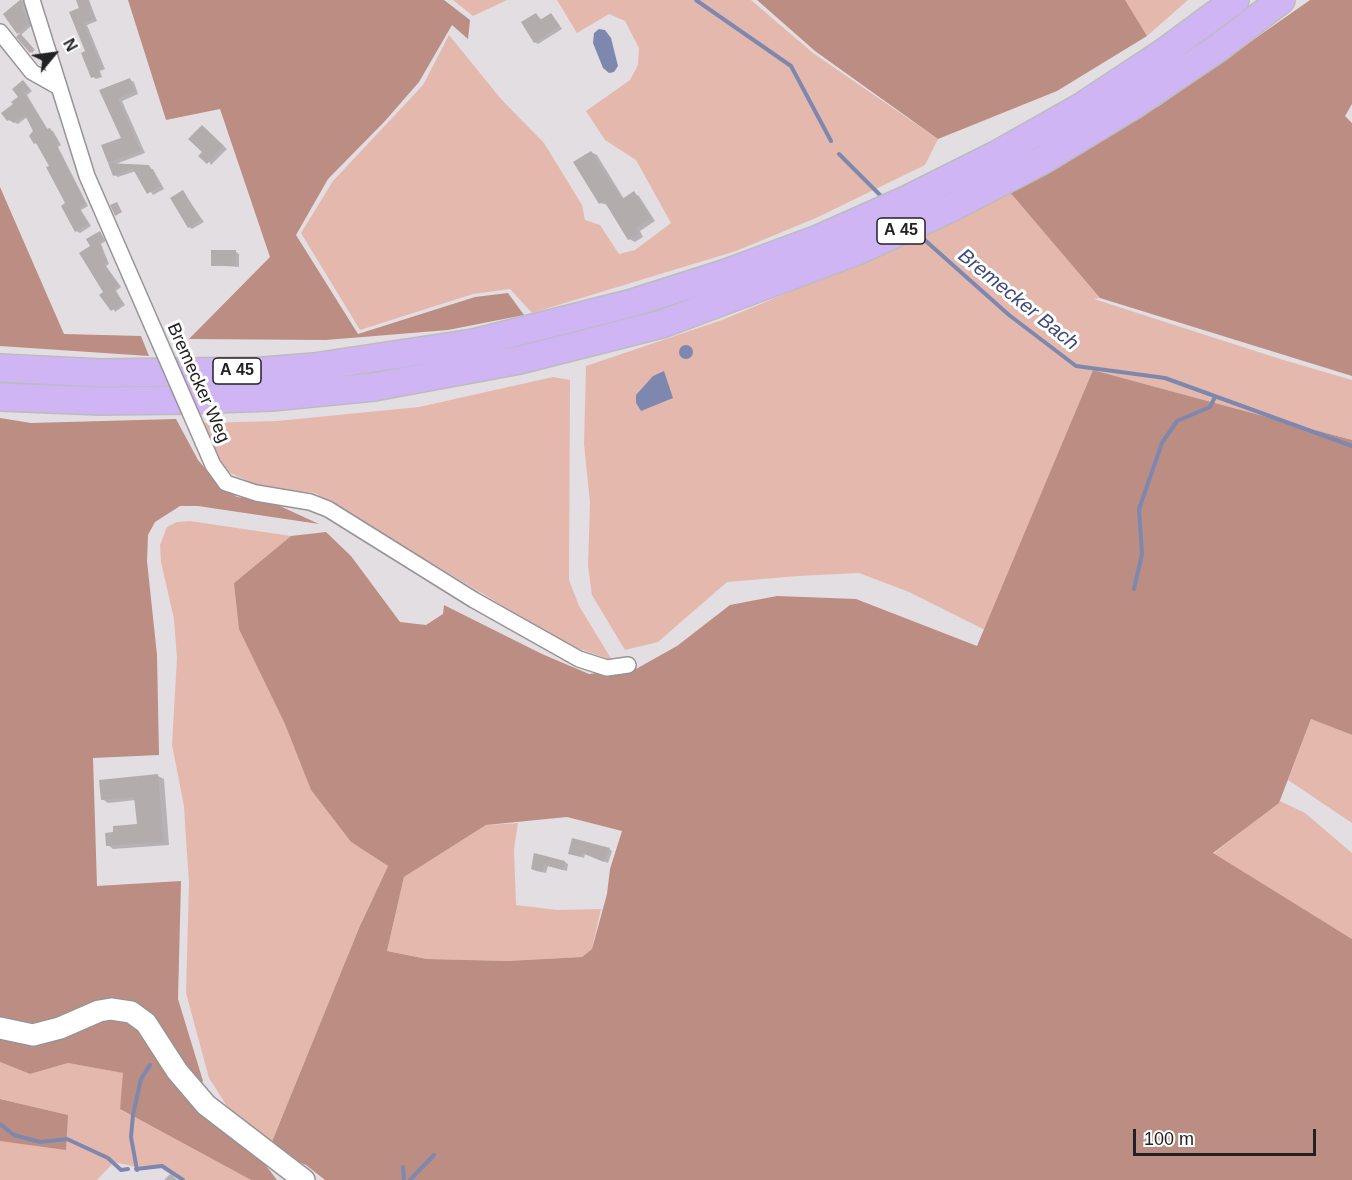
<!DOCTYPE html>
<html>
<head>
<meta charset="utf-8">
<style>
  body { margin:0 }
  #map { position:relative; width:1352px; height:1180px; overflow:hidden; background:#e3dee2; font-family:Arial,sans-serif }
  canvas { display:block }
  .north { position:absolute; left:24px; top:24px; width:60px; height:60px; -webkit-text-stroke:4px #fff; paint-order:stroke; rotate:61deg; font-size:16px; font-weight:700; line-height:24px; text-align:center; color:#232123 }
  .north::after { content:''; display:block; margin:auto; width:21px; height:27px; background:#232123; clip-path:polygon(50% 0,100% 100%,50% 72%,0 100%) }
  .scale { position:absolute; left:1133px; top:1129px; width:183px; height:27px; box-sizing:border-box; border:3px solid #232123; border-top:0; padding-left:8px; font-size:18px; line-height:21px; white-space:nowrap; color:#232123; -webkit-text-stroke:4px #fff; paint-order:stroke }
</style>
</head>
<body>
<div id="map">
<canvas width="1352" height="1180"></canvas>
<div class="north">N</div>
<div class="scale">100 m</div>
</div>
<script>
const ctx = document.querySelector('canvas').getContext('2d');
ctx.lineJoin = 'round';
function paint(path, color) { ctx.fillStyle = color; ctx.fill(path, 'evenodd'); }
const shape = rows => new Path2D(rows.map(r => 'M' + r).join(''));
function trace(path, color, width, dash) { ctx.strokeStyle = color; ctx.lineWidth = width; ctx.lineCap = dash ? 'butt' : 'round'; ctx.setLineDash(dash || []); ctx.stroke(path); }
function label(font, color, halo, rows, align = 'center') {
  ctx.font = font + ' Arial,sans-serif'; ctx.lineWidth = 6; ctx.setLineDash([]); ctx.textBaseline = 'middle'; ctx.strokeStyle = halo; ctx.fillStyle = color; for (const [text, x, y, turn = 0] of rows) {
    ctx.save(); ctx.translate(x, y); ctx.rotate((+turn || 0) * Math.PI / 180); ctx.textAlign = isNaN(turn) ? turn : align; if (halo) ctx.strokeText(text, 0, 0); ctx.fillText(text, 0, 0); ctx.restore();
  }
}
const green = shape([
  [453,0,507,0,473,16],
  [557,0,751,0,813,53,938,139,925,165,816,218,736,251,532,313,510,289,473,294,360,330,301,233,333,181,423,85,449,35,501,99,544,143,582,205,585,220,600,225,619,254,635,250,671,223,636,160,605,140,586,111,630,80,638,65,639,48,625,21,609,14,577,33],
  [1124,0,1188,0,1147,36],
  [1008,190,1100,298,1094,299,1280,359,1352,380,1352,440,1093,370,985,630,909,592,859,573,798,576,727,582,658,642,625,650,592,595,588,566,590,503,584,444,586,366,722,320,898,247],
  [553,377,570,380,569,580,579,606,612,660,568,645,315,493,259,486,224,470,202,423,277,421,419,407],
  [190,521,291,536,234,583,311,790,351,842,388,866,359,928,269,1149,232,1114,209,1078,186,993,189,882,186,839,184,806,172,745,177,658,174,619,161,562,160,545,167,527,177,522],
  [1311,719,1352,735,1352,823,1288,780],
  [1280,801,1305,813,1352,853,1352,939,1213,854],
  [518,823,514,849,516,905,557,910,601,909,592,949,582,957,507,961,427,959,387,951,404,877,486,825],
  [0,1062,30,1074,68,1063,124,1073,120,1109,251,1180,184,1180,163,1165,136,1167,114,1162,97,1180,0,1180,0,1141,15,1141,68,1115,0,1099]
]);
const forest = shape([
  [128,0,444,0,470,20,468,39,452,25,419,82,385,121,328,179,296,235,358,334,475,297,508,293,524,315,448,330,326,340,189,339,270,257,220,109,166,120],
  [757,0,1125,0,1147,36,1057,91,938,139,815,51],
  [1310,0,1352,0,1352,104,1345,116,1352,123,1352,376,1100,298,1008,190,1159,106],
  [0,187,64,334,141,336,149,356,0,346],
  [1093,370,1352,440,1352,735,1311,719,1279,803,1213,853,1352,939,1352,1180,325,1180,306,1165,269,1149,359,928,388,866,351,842,311,790,285,724,239,629,234,583,291,536,326,532,351,556,400,622,426,625,443,614,444,605,542,654,589,674,636,669,677,646,730,605,777,596,856,599,977,646],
  [567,817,622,831,610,869,607,894,592,949,582,957,507,961,427,959,387,951,404,877,486,825],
  [0,418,31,423,176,419,198,460,219,485,237,497,269,501,319,524,198,506,180,506,155,522,148,535,147,561,157,655,159,755,93,758,97,886,181,881,178,999,203,1081,191,1098,264,1163,277,1180,251,1180,120,1109,123,1073,68,1063,30,1074,0,1062],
  [0,1099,68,1115,66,1150,0,1141]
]);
const water = shape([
  [599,29,605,30,611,38,618,66,614,72,609,73,603,68,593,43,594,33],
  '679 352a7 7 0 1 1 14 0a7 7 0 1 1-14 0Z',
  [664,371,673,398,641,411,636,403,636,395,653,376]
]);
const shadow = shape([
  [22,0,25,2,32,25,21,35,35,50,32,53,18,37,21,34,18,33],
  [77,0,89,0,97,21,87,25,105,69,100,71,102,77,96,79,93,77],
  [536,14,542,20,551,14,562,29,538,44,535,42],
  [130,80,134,82,138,94,122,101,145,153,113,165,153,169,164,189,153,195,136,171,118,177,114,175,103,146,123,139,101,91],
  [23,82,32,91,27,95,48,130,53,131,61,145,58,147,88,206,81,210,91,226,80,233,76,231,51,166,39,145,35,143,35,131,27,117,18,124,8,120,20,97],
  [205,129,227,149,211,165,204,152],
  [591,152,597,155,624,199,634,193,639,196,655,221,640,231,643,237,635,242,629,239,608,205,600,203],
  [183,192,204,222,192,229,189,227],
  [100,233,106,241,101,244,109,264,106,266,121,287,116,291,125,305,115,312,105,293,93,247],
  [236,252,239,254,239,267,213,265],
  [158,776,164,779,169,845,113,849,108,845,139,826,136,800,108,803,102,799],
  [609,849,612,851,608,863,585,854,584,858,570,853],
  [535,855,565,862,568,864,567,871,548,866,546,873,536,871,532,869],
  [170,1174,173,1176,177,1180,164,1180]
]);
const stream = shape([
  [696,0,791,66,831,141],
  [839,154,883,198],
  [918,234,1009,315,1076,366,1165,378,1352,446],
  [1134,589,1142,554,1139,509,1162,443,1177,421,1210,407,1215,397],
  [0,1124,14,1135,40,1142,67,1139,108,1158,121,1170,128,1169],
  [403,1167,404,1180],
  [136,1169,162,1166,183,1180],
  [137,1170,131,1137,133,1115,141,1079,150,1065],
  [410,1180,434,1155]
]);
const building = shape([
  [20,0,22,0,23,10,29,23,17,34,3,14],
  [76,0,88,0,94,19,84,23,102,68,98,70,100,75,91,78,81,53,85,51,69,12,79,8],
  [536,13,540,20,551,13,560,26,534,43,521,22],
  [20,33,34,49,30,53,16,37],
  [130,78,135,92,118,98,141,151,108,163,149,165,161,186,147,194,133,169,113,176,101,145,121,138,99,90],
  [23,80,30,89,24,93,47,129,50,128,59,143,56,145,86,204,79,208,88,224,75,232,61,206,65,203,46,167,49,166,36,143,34,144,29,136,33,131,25,115,13,123,10,119,7,121,1,113,13,104,11,102,18,97,12,89],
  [202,125,224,146,207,164,198,156,202,152,188,139],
  [591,151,622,199,634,191,651,218,635,228,639,234,628,240,604,201,599,204,573,162],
  [183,190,201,220,188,228,170,198],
  [117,202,122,212,115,216,110,205],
  [100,231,104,239,99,242,107,262,104,264,119,285,114,289,123,303,111,311,99,295,103,292,79,253,90,246,86,239],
  [211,250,236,250,236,266,211,266],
  [158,774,164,842,106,846,105,833,113,832,113,826,137,824,134,797,101,800,99,780],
  [572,838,610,848,604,862,582,853,581,857,568,854],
  [534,853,565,861,563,870,544,865,542,872,531,869]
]);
const minor = shape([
  [32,0,87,176,155,332],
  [0,32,32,72,57,86],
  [203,442,213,465,226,483,256,493,310,502,328,509,474,600,579,659,607,668,628,665]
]);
const secondary = shape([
  [0,1028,33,1035,60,1028,99,1011,111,1009,131,1012,146,1023,177,1071,206,1105,304,1180]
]);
const motorway = shape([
  [0,368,101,373,263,371,314,367,473,343,632,303,726,273,818,239,908,199,996,155,1081,107,1163,53,1235,0],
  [0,397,100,401,186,400,272,397,374,387,520,360,662,324,857,251,951,208,1043,160,1132,106,1218,48,1281,0]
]);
const minorBridge = shape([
  [155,332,203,442]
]);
const shields = [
  [901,231,48],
  [237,371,48]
];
const shieldNames = [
  ["A 45",901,231],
  ["A 45",237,371]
];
const streetNames = [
  ["Bremecker Weg",198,383,66]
];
const waterNames = [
  ["Bremecker Bach",1018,300,39]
];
paint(green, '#e5b8ae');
paint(forest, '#bc8d82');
paint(water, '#7e88af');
paint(shadow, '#0003');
trace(stream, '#7e88af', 4);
paint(building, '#b2acad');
trace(minor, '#989397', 18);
trace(secondary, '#989397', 24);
trace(motorway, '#bdbcbd', 30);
trace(minor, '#fff', 15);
trace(secondary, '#fff', 21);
trace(motorway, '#cfb5f4', 27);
trace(minorBridge, '#989397', 18, []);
trace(minorBridge, '#fff', 15);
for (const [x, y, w] of shields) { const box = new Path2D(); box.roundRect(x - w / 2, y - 13, w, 26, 4.5); ctx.fillStyle = '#fff'; ctx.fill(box); trace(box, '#232123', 1.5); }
label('bold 16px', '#232123', null, shieldNames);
label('18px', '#232123', '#fff', streetNames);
label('italic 20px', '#3e497e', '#fff', waterNames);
</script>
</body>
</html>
